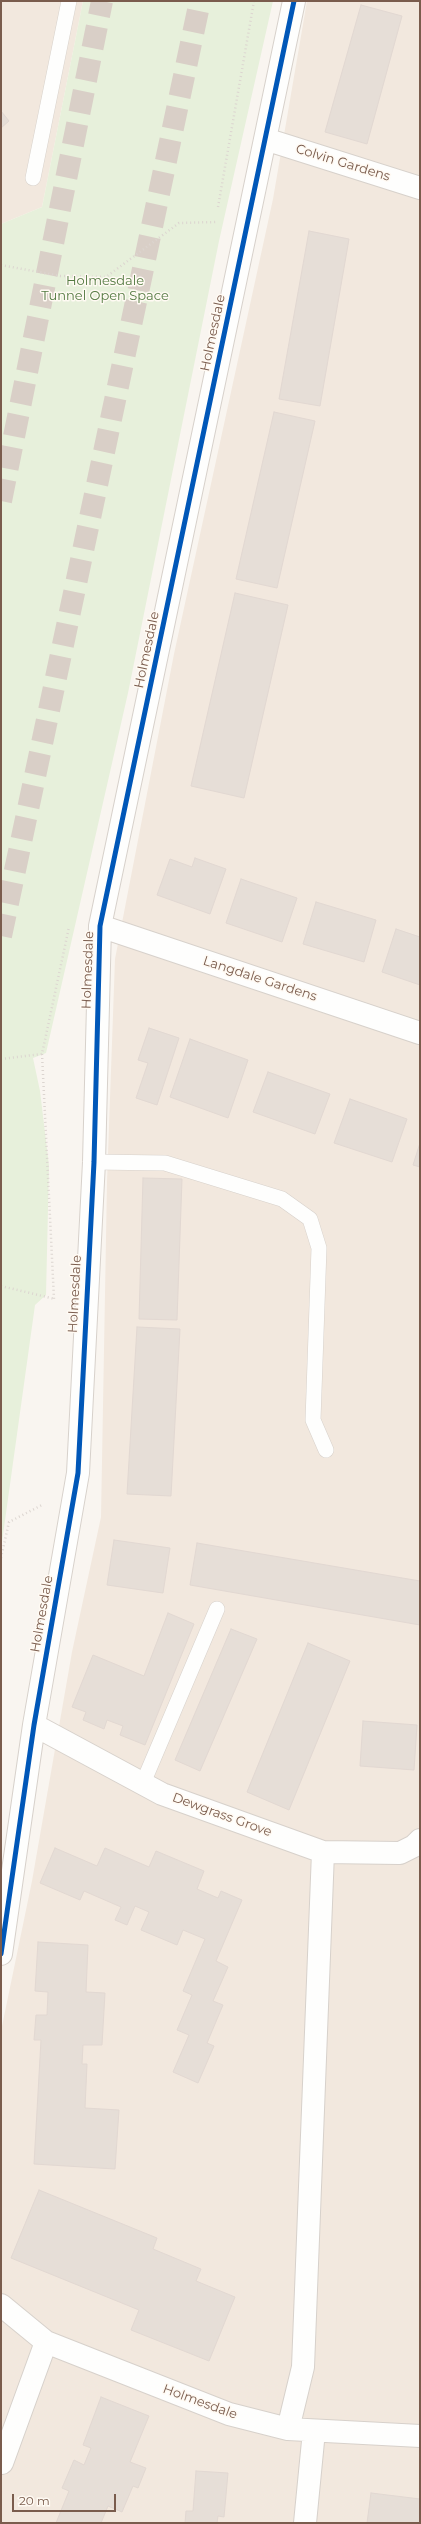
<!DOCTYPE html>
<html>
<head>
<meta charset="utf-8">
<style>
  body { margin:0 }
  #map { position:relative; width:421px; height:2524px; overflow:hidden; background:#f9f5f0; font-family:Montserrat,sans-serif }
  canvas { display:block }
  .frame { position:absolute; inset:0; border:2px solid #7a5c4d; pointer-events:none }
  .scale { position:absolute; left:12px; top:2494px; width:104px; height:18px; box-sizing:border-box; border:2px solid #7a5c4d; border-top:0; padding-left:5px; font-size:12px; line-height:14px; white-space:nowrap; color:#7a5c4d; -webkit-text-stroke:3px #fffaf3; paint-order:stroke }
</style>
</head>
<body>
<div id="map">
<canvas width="421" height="2524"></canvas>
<div class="frame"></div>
<div class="scale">20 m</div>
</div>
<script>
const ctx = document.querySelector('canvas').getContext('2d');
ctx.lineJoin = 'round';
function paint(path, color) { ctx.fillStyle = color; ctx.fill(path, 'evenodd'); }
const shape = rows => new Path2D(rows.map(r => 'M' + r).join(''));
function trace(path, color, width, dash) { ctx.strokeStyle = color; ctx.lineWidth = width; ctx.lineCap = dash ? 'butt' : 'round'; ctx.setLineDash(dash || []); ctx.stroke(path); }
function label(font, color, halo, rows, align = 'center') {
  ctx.font = font + ' Montserrat,sans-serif'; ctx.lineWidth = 3; ctx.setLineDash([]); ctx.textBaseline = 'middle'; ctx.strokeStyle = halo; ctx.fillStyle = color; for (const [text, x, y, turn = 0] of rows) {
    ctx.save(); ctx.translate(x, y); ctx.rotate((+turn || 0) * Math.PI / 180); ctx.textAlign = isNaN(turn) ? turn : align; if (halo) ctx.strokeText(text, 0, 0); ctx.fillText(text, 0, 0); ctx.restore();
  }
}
const residential = shape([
  [1,1,83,1,42,207,1,224],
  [307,1,420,1,420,2523,1,2523,1,2031,32,1881,72,1652,101,1517,107,1182,115,959,174,654,273,199]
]);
const green = shape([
  [83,1,273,1,219,241,128,693,46,1053,33,1058,40,1091,49,1166,46,1295,35,1305,1,1549,1,224,42,207]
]);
const building = shape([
  [361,5,402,16,367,144,325,132,361,5],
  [1,111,9,121,1,128,1,111],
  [309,231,349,239,320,406,279,399,309,231],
  [274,412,315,421,277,588,236,579,274,412],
  [235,593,288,605,244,798,191,786,235,593],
  [195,858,226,869,210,914,157,895,170,859,192,867,195,858],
  [241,879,297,898,282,942,226,923,241,879],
  [316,902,376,920,364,962,303,944,316,902],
  [396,929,420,937,420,985,382,972,396,929],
  [149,1028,179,1038,157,1105,136,1098,148,1063,138,1060,149,1028],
  [190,1039,248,1060,228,1118,170,1097,190,1039],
  [268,1072,330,1094,315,1134,253,1112,268,1072],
  [350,1099,407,1119,392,1162,334,1143,350,1099],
  [420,1143,420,1167,413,1165,420,1143],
  [143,1178,182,1179,177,1320,139,1319,143,1178],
  [137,1327,180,1329,171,1496,127,1494,137,1327],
  [114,1540,170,1548,163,1593,107,1585,114,1540],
  [197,1543,420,1581,420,1625,190,1585,197,1543],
  [168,1613,194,1624,145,1745,120,1735,123,1726,107,1720,104,1729,83,1720,86,1712,72,1707,93,1655,144,1676,168,1613],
  [231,1629,257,1639,200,1771,175,1760,231,1629],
  [308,1643,350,1661,289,1810,247,1792,308,1643],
  [363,1721,417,1725,414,1770,360,1766,363,1721],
  [55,1848,97,1866,105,1848,149,1867,156,1851,204,1871,197,1889,218,1898,221,1891,242,1900,216,1961,228,1967,213,2001,223,2005,207,2043,214,2046,198,2083,173,2072,189,2035,177,2030,192,1995,183,1991,205,1939,183,1930,177,1945,141,1930,149,1912,135,1906,127,1925,115,1920,121,1907,84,1891,80,1900,40,1883,55,1848],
  [38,1942,88,1945,86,1992,105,1993,102,2045,83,2045,82,2064,87,2064,85,2108,119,2110,115,2169,34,2164,41,2040,34,2040,36,2015,47,2015,48,1992,35,1991,38,1942],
  [39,2190,157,2238,153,2249,201,2269,196,2281,235,2297,209,2361,131,2330,139,2310,11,2258,39,2190],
  [101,2397,149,2416,130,2462,146,2468,138,2488,133,2486,122,2512,108,2506,101,2523,56,2523,69,2491,62,2488,74,2460,84,2465,91,2448,83,2445,101,2397],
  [196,2471,228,2473,224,2517,218,2516,217,2523,185,2523,186,2511,193,2511,196,2471],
  [371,2493,420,2499,420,2523,367,2523,371,2493]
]);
const motorwayTunnel = shape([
  [1,501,102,1],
  [1,936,200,1]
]);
const path = shape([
  [218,207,254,1],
  [1,265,60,276,106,277,179,223,216,222],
  [42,1054,54,1299],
  [1,1059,42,1054,69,927],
  [1,1286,55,1299],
  [1,1558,9,1522,42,1505]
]);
const service = shape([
  [33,178,69,1],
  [94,1162,165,1163,282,1199,310,1219,319,1248,313,1420,326,1450],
  [143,1783,217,1609]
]);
const minor = shape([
  [265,139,420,188],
  [100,926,420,1033],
  [34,1725,162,1794,323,1852,400,1853,414,1846,420,1840],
  [1,1954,34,1725,78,1473,94,1162,100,926,294,1],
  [1,2305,46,2342,229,2414,288,2429,420,2436],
  [288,2429,303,2367,323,1852],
  [2,2463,46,2342],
  [305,2523,314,2431]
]);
const cycleway = shape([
  [1,1954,34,1725,78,1473,94,1162,100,926,294,1]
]);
const streetNames = [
  ["Colvin Gardens",343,163,17],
  ["Holmesdale",213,333,-78],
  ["Holmesdale",147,650,-78],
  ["Holmesdale",88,970,-88],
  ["Langdale Gardens",260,979,18],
  ["Holmesdale",75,1294,-87],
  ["Holmesdale",42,1614,-80],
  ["Dewgrass Grove",222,1815,20],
  ["Holmesdale",200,2402,20]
];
const parkNames = [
  ["Holmesdale",105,281],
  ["Tunnel Open Space",105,296]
];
paint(residential, '#f2e8de');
paint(green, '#e7f0db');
paint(building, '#e6ded7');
trace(building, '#e2d8d2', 1);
trace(motorwayTunnel, '#d9cfc7', 22, [22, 11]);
trace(service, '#d7d1cb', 16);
trace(minor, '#d7d1cb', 24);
trace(path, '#dcd5d0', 2.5, [1, 3]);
trace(service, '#fefefd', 15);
trace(minor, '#fefefd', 22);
trace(cycleway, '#0057b8', 5);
label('13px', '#7a5c4d', '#fffaf3', streetNames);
label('13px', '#537a41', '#fffaf3', parkNames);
</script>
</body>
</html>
